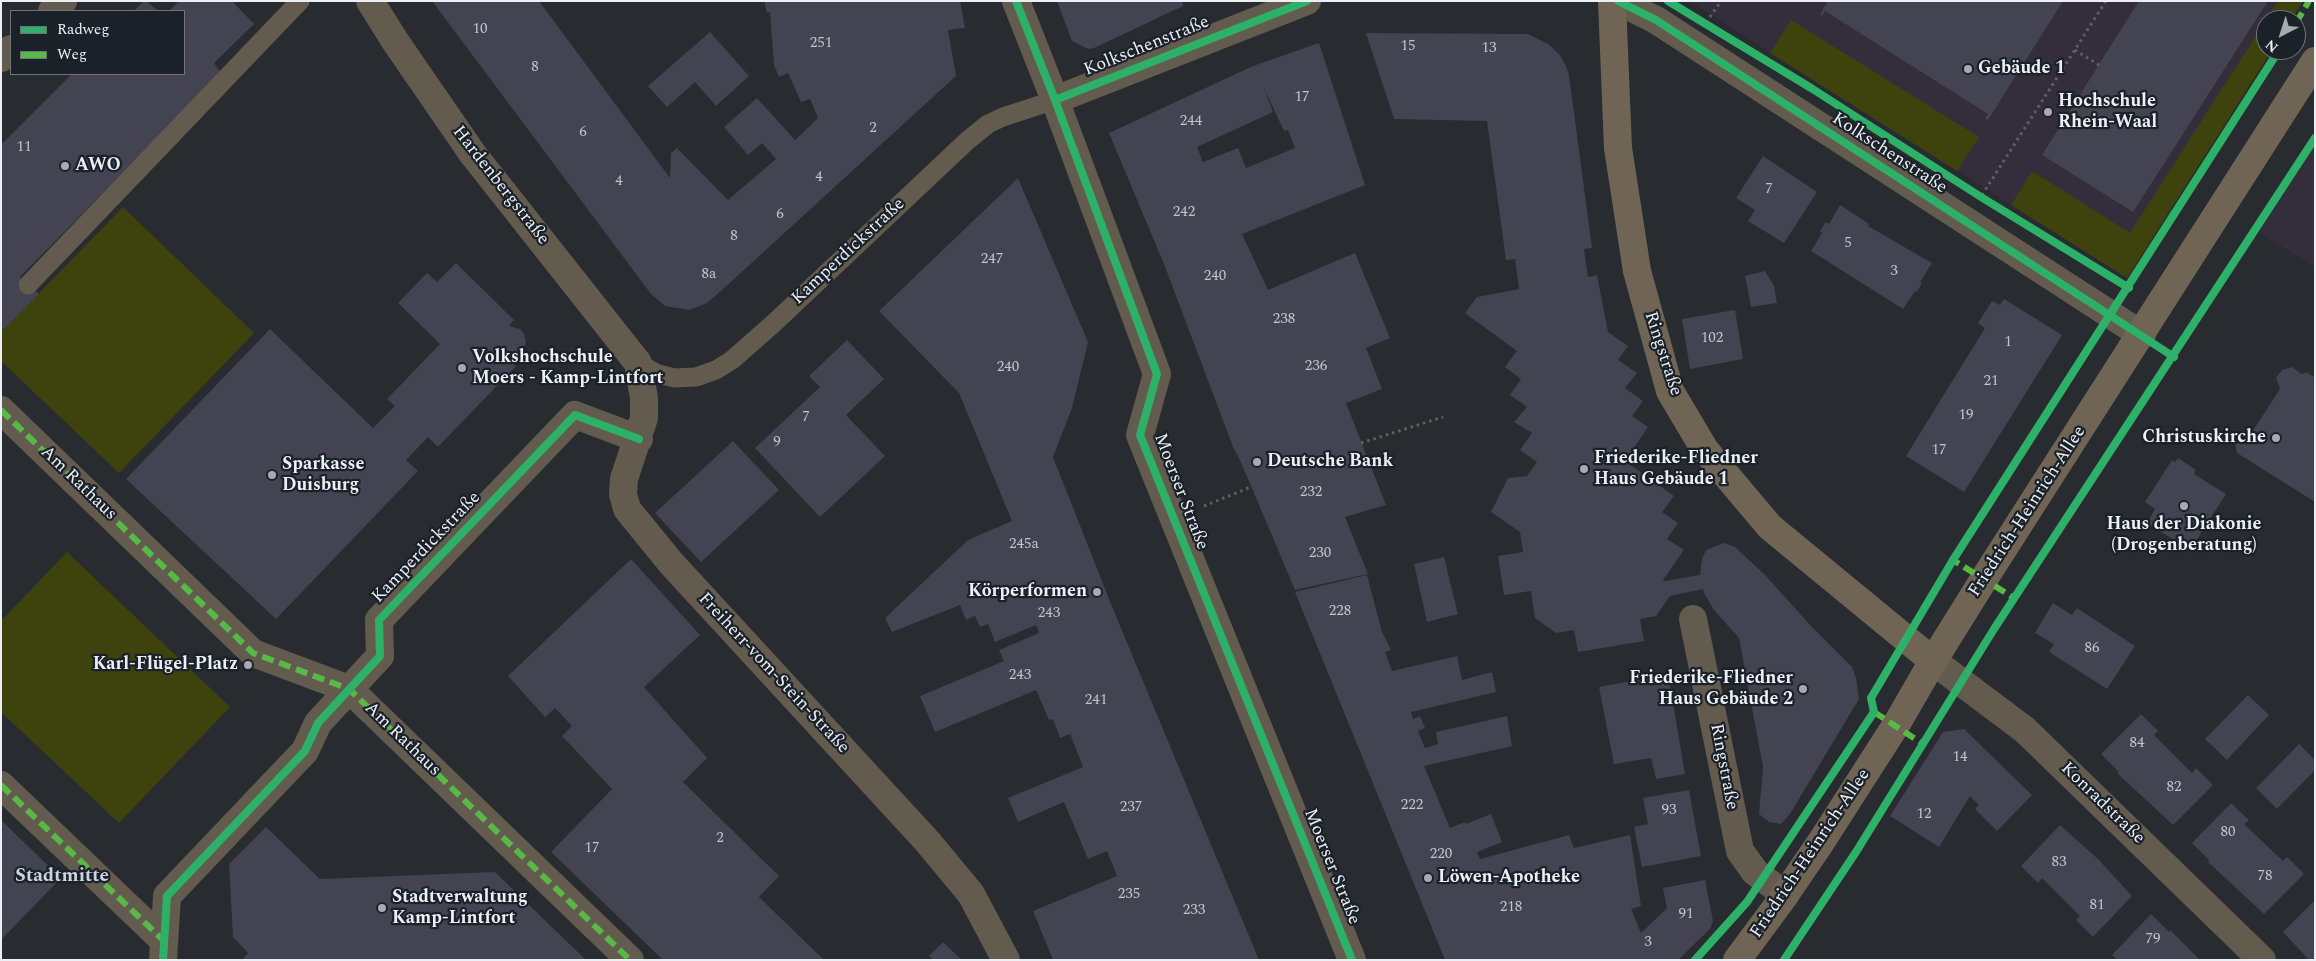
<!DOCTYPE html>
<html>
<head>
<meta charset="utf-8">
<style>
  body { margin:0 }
  #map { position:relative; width:2316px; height:961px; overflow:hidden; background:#282b30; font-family:Spectral,serif }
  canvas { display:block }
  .frame { position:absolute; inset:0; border:2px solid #ecf0f6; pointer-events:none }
  .legend { position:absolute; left:10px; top:10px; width:175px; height:65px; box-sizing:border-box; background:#1b2129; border:1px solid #6f747b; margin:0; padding:6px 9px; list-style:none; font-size:15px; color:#ecf0f6 }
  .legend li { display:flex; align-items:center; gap:10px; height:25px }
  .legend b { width:25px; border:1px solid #6f747b }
  .north { position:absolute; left:2256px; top:10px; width:50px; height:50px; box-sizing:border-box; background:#1b2129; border:1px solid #6f747b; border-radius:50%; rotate:220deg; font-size:14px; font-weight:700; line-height:20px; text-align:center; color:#ecf0f6 }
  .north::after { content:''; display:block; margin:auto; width:18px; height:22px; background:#a7abb1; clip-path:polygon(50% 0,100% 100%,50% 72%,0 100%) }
</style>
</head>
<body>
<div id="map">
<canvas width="2316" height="961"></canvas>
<div class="frame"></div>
<ul class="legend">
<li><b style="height:6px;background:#2db169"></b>Radweg</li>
<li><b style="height:6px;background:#58b947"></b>Weg</li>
</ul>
<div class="north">N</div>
</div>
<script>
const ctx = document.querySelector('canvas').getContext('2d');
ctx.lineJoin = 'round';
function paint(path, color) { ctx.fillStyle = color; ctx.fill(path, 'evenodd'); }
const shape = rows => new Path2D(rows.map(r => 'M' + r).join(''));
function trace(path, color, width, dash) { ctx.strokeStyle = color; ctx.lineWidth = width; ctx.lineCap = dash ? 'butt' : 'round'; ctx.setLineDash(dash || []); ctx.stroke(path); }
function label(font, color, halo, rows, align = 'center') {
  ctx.font = font + ' Spectral,serif'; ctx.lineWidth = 4.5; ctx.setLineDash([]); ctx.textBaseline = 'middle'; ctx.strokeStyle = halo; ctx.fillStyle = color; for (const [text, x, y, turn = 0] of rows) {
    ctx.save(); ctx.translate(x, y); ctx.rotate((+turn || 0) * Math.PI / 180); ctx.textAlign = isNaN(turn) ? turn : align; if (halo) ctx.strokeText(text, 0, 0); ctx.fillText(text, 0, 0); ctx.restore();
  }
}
const education = shape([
  [1689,1,2303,1,2291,20,2266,20,2266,50,2272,50,2127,278],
  [2315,146,2315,268,2259,232]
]);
const green = shape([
  [2278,1,2303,1,2291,20,2266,20,2266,50,2272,50,2127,278,2011,205,2032,171,2130,233],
  [1791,20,1979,137,1957,171,1770,53],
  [123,207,254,333,119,473,1,361,1,332],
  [67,552,230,707,119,823,1,712,1,621]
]);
const building = shape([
  [144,1,146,1,158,11,134,11],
  [179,1,232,1,254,24,214,63,221,73,20,277,39,294,1,332,1,145,72,74,184,74,184,11,169,11],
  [432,1,539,1,670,178,671,153,677,148,728,200,776,159,762,143,748,155,724,127,757,98,795,140,818,118,810,99,801,102,788,73,779,77,774,65,770,12,767,13,764,1,960,1,965,28,948,30,956,76,721,291,707,303,689,310,665,306,651,294],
  [1057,1,1182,1,1183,6,1094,48,1088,49,1072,41],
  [1828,1,2063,1,1988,120,1985,118,1988,114,1825,11,1822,16,1820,14],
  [2139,1,2268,1,2133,212,2042,155],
  [710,32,749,76,716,106,695,82,667,107,648,86],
  [1366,33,1528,34,1548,44,1559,54,1566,66,1569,75,1592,248,1584,249,1588,277,1597,275,1608,332,1628,346,1618,360,1637,373,1625,388,1643,401,1632,416,1648,427,1625,461,1674,496,1662,512,1678,523,1667,539,1684,550,1663,580,1665,581,1700,575,1702,559,1706,550,1724,543,1735,547,1765,575,1812,627,1852,667,1856,678,1859,699,1790,814,1781,824,1769,822,1759,814,1763,767,1739,638,1714,610,1705,595,1703,589,1670,596,1656,616,1640,619,1644,641,1578,652,1574,630,1556,633,1535,618,1531,591,1504,595,1498,556,1523,552,1520,532,1491,512,1508,478,1527,476,1537,462,1520,450,1532,433,1514,422,1527,407,1510,395,1521,379,1505,367,1517,351,1465,313,1477,297,1519,289,1515,259,1506,260,1487,121,1394,119],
  [1319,43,1365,185,1242,234,1268,290,1355,253,1390,338,1366,348,1382,389,1346,403,1386,505,1345,517,1368,574,1295,590,1240,460,1233,447,1164,264,1109,133,1253,66],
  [1263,86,1284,131,1288,130,1295,148,1246,168,1238,148,1203,162,1197,147,1273,112],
  [1763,156,1817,192,1784,243,1748,221,1755,210,1736,198],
  [1018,178,1088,342,1072,408,1053,457,1111,604,1259,960,1053,960,1033,911,1117,876,1107,851,1088,859,1064,802,1018,822,1008,798,1083,767,1070,734,1060,738,1053,719,1049,720,1036,690,935,732,920,696,1004,661,999,650,1039,633,1036,625,995,642,988,624,980,627,975,616,966,620,960,605,892,632,885,618,968,540,1012,521,959,393,879,311],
  [1840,205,1869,224,1868,226,1932,263,1920,282,1922,283,1917,292,1915,291,1903,309,1811,251,1822,233,1820,231,1826,222,1829,224],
  [456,263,514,320,509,326,520,329,524,334,526,341,524,351,516,358,509,360,516,366,438,447,428,437,406,460,418,471,276,619,126,479,270,329,373,428,395,406,387,399,440,344,398,303,427,273,437,282],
  [1765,271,1774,286,1777,303,1751,307,1745,276],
  [2004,299,2062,335,1964,492,1906,456,1985,328,1978,323,1992,301,2000,305],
  [1735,310,1743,359,1690,369,1682,319],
  [847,340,884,379,846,415,885,456,820,517,755,448,820,387,809,376],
  [2292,367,2300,373,2304,374,2305,372,2315,377,2315,502,2237,453,2235,442,2241,434,2252,432,2280,389,2276,378,2282,370],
  [733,441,779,490,701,562,655,513],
  [2178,458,2196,470,2194,474,2226,494,2190,550,2147,523,2155,509,2145,502,2172,460,2175,462],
  [1444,557,1458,614,1427,622,1414,564],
  [631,559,700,635,644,687,707,758,683,782,779,876,759,897,824,960,663,960,551,852,612,789,562,736,572,726,555,708,545,717,508,676],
  [1367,575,1382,632,1391,650,1385,652,1392,671,1457,656,1462,680,1492,672,1496,692,1411,712,1413,719,1420,716,1425,728,1418,731,1425,748,1438,744,1436,732,1507,716,1512,746,1424,766,1450,828,1465,822,1466,824,1491,814,1502,842,1477,852,1480,859,1569,835,1574,848,1630,835,1641,906,1631,909,1641,933,1667,908,1663,888,1705,880,1713,921,1710,929,1678,960,1445,960,1295,592],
  [2053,603,2072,615,2077,608,2135,646,2107,689,2049,652,2054,644,2035,633],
  [1668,674,1685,774,1656,779,1651,758,1614,764,1599,687],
  [2248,695,2269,715,2227,760,2205,739],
  [2141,714,2158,731,2154,735,2192,773,2196,768,2213,785,2173,825,2117,773,2119,772,2101,754],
  [1964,729,2032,795,1997,831,1975,809,1979,805,1970,796,1939,847,1890,816,1943,732],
  [2299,744,2315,760,2315,770,2277,809,2256,788],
  [1689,790,1701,856,1642,867,1634,827,1648,824,1643,798],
  [2231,803,2249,820,2244,824,2283,861,2287,857,2304,874,2264,914,2208,862,2209,860,2192,843],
  [1,820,61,878,1,940],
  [2060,825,2098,859,2132,896,2093,937,2076,920,2080,916,2042,878,2038,883,2021,866],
  [266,827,320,879,495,872,586,960,242,960,248,953,233,937,229,864],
  [2315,900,2315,960,2309,960,2283,932],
  [2151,914,2169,932,2170,930,2200,960,2117,960,2112,955],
  [943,942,962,960,933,960,929,956]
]);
const path = shape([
  [1710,17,1719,4,1718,1],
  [2075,50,2099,65],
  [1982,195,2106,1],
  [1361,443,1443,417],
  [1204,506,1251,487],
  [1932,595,1953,560],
  [1695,960,1706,950],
  [1784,960,1835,884]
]);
const lane = shape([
  [28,285,300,1],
  [638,363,658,374,675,378,696,377,716,370,732,360,774,323,967,141,988,124,1003,117,1055,100]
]);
const street = shape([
  [370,1,395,41,472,153,638,363,644,398,644,418,624,479,623,494,627,509,671,563,927,841,971,894,1006,960],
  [1016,1,1055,100,1157,374,1140,435,1352,960],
  [1618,1,1656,20,2142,335],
  [52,11,63,1],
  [1,58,11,49],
  [1055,100,1307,1],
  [1,410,253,653,349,689,630,960],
  [1693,619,1740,851,1755,872,1785,895],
  [1933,661,2025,730,2262,960],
  [1,785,164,941],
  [163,960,167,896,305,751,318,723,380,656,379,620,575,415,639,439]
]);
const secondary = shape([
  [1612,1,1618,148,1637,271,1670,391,1705,450,1770,527,1933,661],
  [1737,960,1780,902,1821,842,1896,725,1933,661,1984,579,2315,61]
]);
const quiet = shape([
  [2296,23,2309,1],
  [1,410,253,653,349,689,630,960],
  [1956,556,1953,560,2014,598],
  [1874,712,1923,744],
  [1,785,164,941]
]);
const cycleway = shape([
  [1016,1,1055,100,1157,374,1140,435,1352,960],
  [1618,1,1656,20,2174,357],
  [1668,1,1811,88,1981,197,2129,288],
  [1055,100,1307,1],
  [163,960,167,896,305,751,318,723,380,656,379,620,575,415,639,439],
  [1695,960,1747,902,1874,712,1871,698,1953,560,2279,50],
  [1784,960,1856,852,1994,629,2315,138]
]);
const markers = [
  [1968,69,5,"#a7abb1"],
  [2048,112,5,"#a7abb1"],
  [65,166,5,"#a7abb1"],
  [462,368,5,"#a7abb1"],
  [2276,438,5,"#a7abb1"],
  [1257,462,5,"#a7abb1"],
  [1584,469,5,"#a7abb1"],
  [272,475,5,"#a7abb1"],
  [2184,506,5,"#a7abb1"],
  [1097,592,5,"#a7abb1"],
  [248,665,5,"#a7abb1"],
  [1803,689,5,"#a7abb1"],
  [1428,878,5,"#a7abb1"],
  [382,908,5,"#a7abb1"]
];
const numberNames = [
  ["10",480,30],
  ["251",821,44],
  ["15",1408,47],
  ["13",1489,49],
  ["8",535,68],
  ["17",1302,98],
  ["244",1191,122],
  ["2",873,129],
  ["6",583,133],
  ["11",24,148],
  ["4",819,178],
  ["4",619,182],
  ["7",1769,190],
  ["242",1184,213],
  ["6",780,215],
  ["8",734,237],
  ["5",1848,244],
  ["247",992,260],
  ["3",1894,272],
  ["8a",709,275],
  ["240",1215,277],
  ["238",1284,320],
  ["102",1712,339],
  ["1",2008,343],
  ["236",1316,367],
  ["240",1008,368],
  ["21",1991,382],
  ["19",1966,416],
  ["7",806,418],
  ["9",777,443],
  ["17",1939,451],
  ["232",1311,493],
  ["245a",1024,545],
  ["230",1320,554],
  ["228",1340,612],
  ["243",1049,614],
  ["86",2092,649],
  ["243",1020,676],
  ["241",1096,701],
  ["84",2137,744],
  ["14",1960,758],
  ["82",2174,788],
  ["222",1412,806],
  ["237",1131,808],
  ["93",1669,811],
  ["12",1924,815],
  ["80",2228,833],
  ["2",720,839],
  ["17",592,849],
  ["220",1441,855],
  ["83",2059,863],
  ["78",2265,877],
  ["235",1129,895],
  ["81",2097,906],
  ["218",1511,908],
  ["233",1194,911],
  ["91",1686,915],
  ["79",2153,940],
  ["3",1648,943]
];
const streetNames = [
  ["Kolkschenstraße",1147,47,-22],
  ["Kolkschenstraße",1889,154,33],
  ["Hardenbergstraße",500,186,52],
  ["Kamperdickstraße",849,252,-43],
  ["Ringstraße",1662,354,72],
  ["Am Rathaus",78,484,44],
  ["Moerser Straße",1180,492,69],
  ["Friedrich-Heinrich-Allee",2028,512,-57],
  ["Kamperdickstraße",427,548,-46],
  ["Freiherr-vom-Stein-Straße",773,674,47],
  ["Am Rathaus",402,740,44],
  ["Ringstraße",1723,767,79],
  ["Konradstraße",2102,804,44],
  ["Friedrich-Heinrich-Allee",1811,854,-56],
  ["Moerser Straße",1331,867,68]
];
const poiNames = [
  ["Gebäude 1",1978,69],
  ["Hochschule",2058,102],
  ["Rhein-Waal",2058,123],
  ["AWO",75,166],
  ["Volkshochschule",472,358],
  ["Moers - Kamp-Lintfort",472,379],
  ["Christuskirche",2266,438,"right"],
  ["Friederike-Fliedner",1594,459],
  ["Haus Gebäude 1",1594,480],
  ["Deutsche Bank",1267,462],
  ["Sparkasse",282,465],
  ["Duisburg",282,486],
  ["Haus der Diakonie",2184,525,"center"],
  ["(Drogenberatung)",2184,546,"center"],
  ["Körperformen",1087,592,"right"],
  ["Karl-Flügel-Platz",238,665,"right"],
  ["Friederike-Fliedner",1793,679,"right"],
  ["Haus Gebäude 2",1793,700,"right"],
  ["Löwen-Apotheke",1438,878],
  ["Stadtverwaltung",392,898],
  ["Kamp-Lintfort",392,919]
];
const neighbourhoodNames = [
  ["Stadtmitte",62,877]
];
paint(education, '#342d3b');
paint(green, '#3e430e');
paint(building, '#434351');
trace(path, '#645f5a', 3, [2.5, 4]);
trace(lane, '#645b4f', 19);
trace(street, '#645b4f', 28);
trace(secondary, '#706455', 28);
trace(quiet, '#58b947', 6, [12, 6]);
trace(cycleway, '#2db169', 8);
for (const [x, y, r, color] of markers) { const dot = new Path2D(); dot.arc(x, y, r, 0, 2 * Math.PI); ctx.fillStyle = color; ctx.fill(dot); trace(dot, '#1b2129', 2); }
label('15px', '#c2c5cd', null, numberNames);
label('18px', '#ecf0f6', '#1b2129', streetNames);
label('bold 18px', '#ecf0f6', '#1b2129', poiNames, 'left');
label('bold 19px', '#ccd4e0', '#1b2129', neighbourhoodNames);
</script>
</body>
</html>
